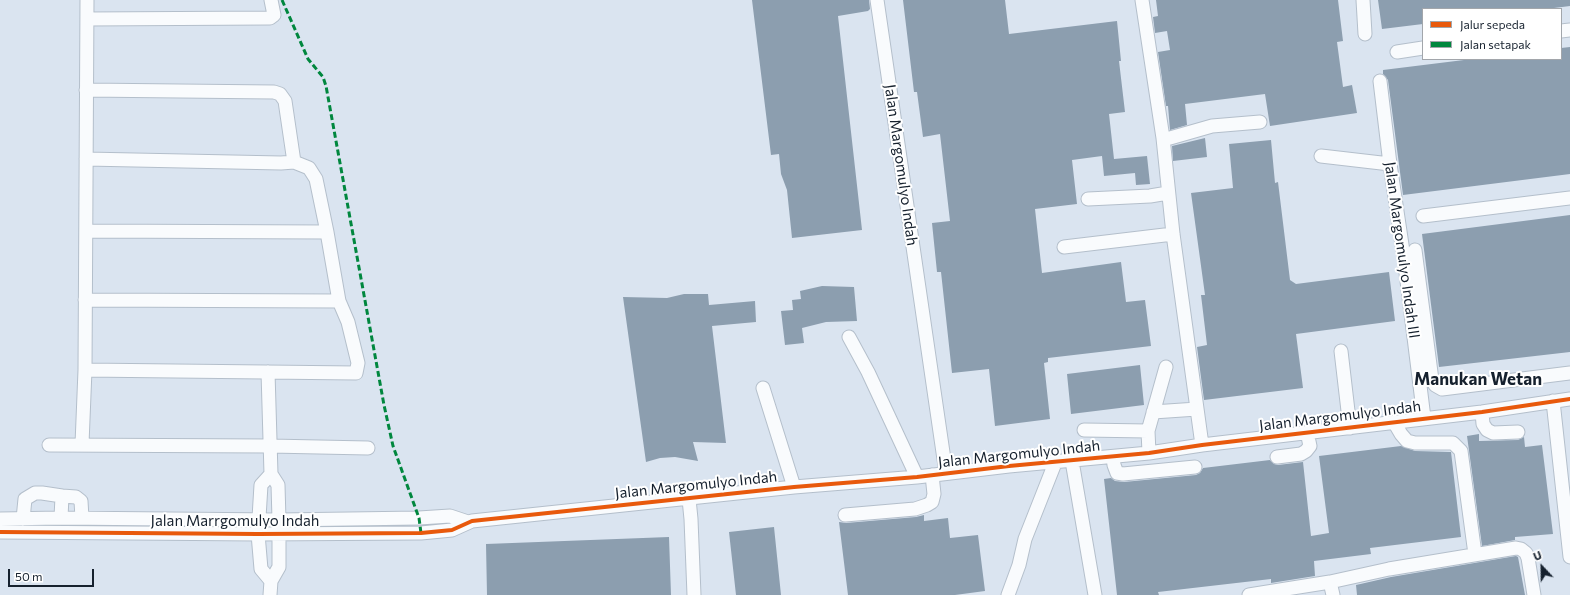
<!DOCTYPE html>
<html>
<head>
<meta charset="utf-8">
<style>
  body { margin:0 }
  #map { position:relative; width:1570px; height:595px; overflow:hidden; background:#dae4f0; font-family:Commissioner,sans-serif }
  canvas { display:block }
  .legend { position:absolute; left:1422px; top:8px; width:140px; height:52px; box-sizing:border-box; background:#fff; border:1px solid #a2a6ab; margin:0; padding:5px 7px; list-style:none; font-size:12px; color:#16212e }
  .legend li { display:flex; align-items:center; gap:8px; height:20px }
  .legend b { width:20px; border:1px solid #a2a6ab }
  .north { position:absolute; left:1522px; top:547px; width:40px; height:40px; -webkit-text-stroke:3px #fff; paint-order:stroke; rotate:338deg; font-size:11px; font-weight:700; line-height:16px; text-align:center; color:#16212e }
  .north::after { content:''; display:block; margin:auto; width:14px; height:18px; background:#16212e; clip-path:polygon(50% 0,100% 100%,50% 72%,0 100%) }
  .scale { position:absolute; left:8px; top:569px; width:86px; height:18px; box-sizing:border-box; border:2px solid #16212e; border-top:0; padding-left:5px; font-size:12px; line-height:14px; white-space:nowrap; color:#16212e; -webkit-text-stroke:3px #fff; paint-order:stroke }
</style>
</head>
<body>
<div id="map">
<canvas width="1570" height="595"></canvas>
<ul class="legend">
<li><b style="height:5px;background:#e8590c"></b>Jalur sepeda</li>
<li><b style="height:5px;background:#00873e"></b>Jalan setapak</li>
</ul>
<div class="north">U</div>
<div class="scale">50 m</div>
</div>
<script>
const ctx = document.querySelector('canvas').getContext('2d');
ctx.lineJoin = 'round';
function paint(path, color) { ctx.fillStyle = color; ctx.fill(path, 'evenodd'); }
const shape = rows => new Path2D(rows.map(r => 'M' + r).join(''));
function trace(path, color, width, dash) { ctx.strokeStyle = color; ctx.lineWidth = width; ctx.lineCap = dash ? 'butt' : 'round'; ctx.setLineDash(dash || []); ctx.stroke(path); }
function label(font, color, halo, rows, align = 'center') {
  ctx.font = font + ' Commissioner,sans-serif'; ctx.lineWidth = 4; ctx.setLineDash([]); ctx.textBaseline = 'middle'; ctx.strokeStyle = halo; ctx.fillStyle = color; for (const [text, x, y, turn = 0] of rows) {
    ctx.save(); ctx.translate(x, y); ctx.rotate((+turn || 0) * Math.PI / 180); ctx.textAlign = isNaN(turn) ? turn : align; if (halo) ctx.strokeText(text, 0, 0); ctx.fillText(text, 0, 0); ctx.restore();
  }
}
const building = shape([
  [752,0,869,0,870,9,868,11,838,16,862,230,792,238,787,190,781,174,779,154,771,155],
  [903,0,1005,0,1009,34,1117,21,1121,61,1119,61,1125,112,1109,114,1114,159,1147,156,1150,184,1136,185,1135,173,1104,176,1102,156,1072,160,1077,204,1035,209,1042,273,1121,262,1126,302,1145,300,1151,346,1048,358,1048,362,1044,363,1050,419,995,426,989,369,952,373,941,272,937,272,932,223,950,221,940,134,923,137,917,92,914,92],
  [1156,0,1338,0,1343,41,1337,42,1343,87,1352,85,1357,113,1270,126,1265,94,1185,104,1187,125,1170,130,1168,106,1166,106,1158,52,1170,50,1167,31,1155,33,1153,17,1158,16],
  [1378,0,1570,0,1570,6,1546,9,1423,9,1423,24,1382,29],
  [1570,47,1570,174,1403,195,1388,80,1383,74,1383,70,1472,59,1561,59,1561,48],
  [1205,138,1207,157,1173,161,1172,146],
  [1271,140,1275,183,1278,182,1290,280,1296,284,1389,272,1395,321,1296,334,1303,388,1204,400,1197,347,1207,345,1201,295,1205,295,1191,193,1233,188,1229,144],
  [1570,215,1570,352,1439,367,1422,234],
  [822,286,854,287,857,321,826,322,802,328,804,343,785,345,781,311,793,310,792,300,801,299,800,291],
  [684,294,708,294,709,305,755,301,756,322,712,326,726,443,693,442,698,461,675,457,660,458,646,462,623,297,667,298],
  [1140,365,1144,405,1071,414,1067,374],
  [1479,434,1479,441,1518,440,1524,437,1525,447,1542,445,1553,534,1515,537,1515,540,1482,546,1467,436],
  [1401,446,1415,451,1451,452,1461,537,1370,548,1371,554,1314,561,1315,576,1271,583,1271,579,1158,592,1159,595,1117,595,1104,479,1111,478,1115,481,1124,482,1196,475,1200,473,1203,468,1270,460,1274,464,1278,465,1303,462,1311,536,1329,533,1319,456],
  [924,515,924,521,948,518,950,538,978,535,985,591,955,595,848,595,839,522,846,523,916,517],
  [774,527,781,595,736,595,729,532],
  [669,537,671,595,487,595,486,544],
  [1516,556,1518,557,1525,595,1357,595,1356,585,1391,577]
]);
const minor = shape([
  [877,0,946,473],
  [1142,0,1163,138,1173,234,1202,445],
  [1363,0,1365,34],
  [87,19,270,18,274,15,271,0],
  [1561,31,1570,30],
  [1397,52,1423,48],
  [1380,81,1390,164,1405,265,1424,418],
  [1163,138,1170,138,1212,126,1260,122],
  [1321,156,1390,164],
  [86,159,281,163,294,162,285,101,280,94,274,92,86,90],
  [294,162,309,168,316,179,327,232],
  [1088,199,1150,196,1168,193],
  [1423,216,1570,198],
  [1064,247,1173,234],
  [1415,250,1432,380,1435,385,1442,389,1570,373],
  [85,300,339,301,327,232,86,231],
  [849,337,868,372,917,477],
  [1341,351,1350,428],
  [85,370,356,373,358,363,348,322,339,301],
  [268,372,271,474,278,485,279,520,279,567,271,581,270,595],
  [763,388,794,487],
  [1553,401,1570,557],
  [1153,412,1197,409],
  [1482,412,1483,424,1487,430,1493,433,1518,432],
  [1394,422,1401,434,1407,441,1415,443,1453,443,1461,451,1475,554],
  [1084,430,1148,431],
  [82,444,85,370,87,0],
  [49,445,270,446,368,448],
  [1149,453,1148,431,1166,367],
  [1113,457,1114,465,1117,473,1123,474,1195,467],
  [1277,457,1301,454,1306,451,1310,446,1307,432],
  [1072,461,1095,595],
  [271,474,261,485,258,534,261,569,271,581],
  [62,496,76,497,81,501,82,518],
  [689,499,691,519,694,595],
  [845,515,915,509,927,505,932,502,934,494,932,475],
  [0,519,61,518,279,520,419,518,450,516,468,522],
  [23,519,25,499,35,493,42,493,62,496,61,518],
  [0,532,258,534,421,533,452,530,472,521,794,487,917,477,1009,466,1149,453,1202,445,1482,412,1570,399],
  [1330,582,1333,595],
  [1008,595,1019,565,1025,539,1055,463],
  [1249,595,1330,582,1389,569,1516,548,1521,549,1526,553,1528,558,1534,595]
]);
const quiet = shape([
  [282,0,308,59,323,77,326,86,384,405,393,446,419,518,421,533]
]);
const cycleway = shape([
  [0,532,258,534,421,533,452,530,472,521,794,487,917,477,1009,466,1149,453,1202,445,1482,412,1570,399]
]);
const streetNames = [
  ["Jalan Margomulyo Indah",901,165,82],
  ["Jalan Margomulyo Indah III",1402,250,82],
  ["Jalan Margomulyo Indah",1340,416,-7],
  ["Jalan Margomulyo Indah",1019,454,-6],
  ["Jalan Margomulyo Indah",696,485,-6],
  ["Jalan Marrgomulyo Indah",235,521]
];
const quarterNames = [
  ["Manukan Wetan",1478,379]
];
paint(building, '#8c9eaf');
trace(minor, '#b4bfcb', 15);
trace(minor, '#f9fbfd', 13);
trace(quiet, '#00873e', 3, [6, 3]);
trace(cycleway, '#e8590c', 4);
label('15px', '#16212e', '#fff', streetNames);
label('bold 17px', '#16212e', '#fff', quarterNames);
</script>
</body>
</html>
